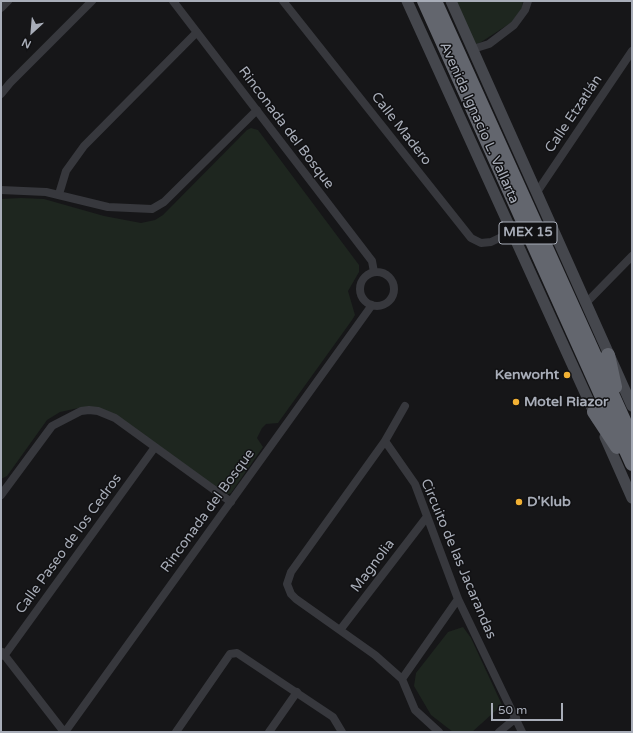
<!DOCTYPE html>
<html>
<head>
<meta charset="utf-8">
<style>
  body { margin:0 }
  #map { position:relative; width:633px; height:733px; overflow:hidden; background:#161618; font-family:"Varela Round",sans-serif }
  canvas { display:block }
  .frame { position:absolute; inset:0; border:2px solid #a8adb8; pointer-events:none }
  .north { position:absolute; left:12px; top:12px; width:40px; height:40px; -webkit-text-stroke:3px #111113; paint-order:stroke; rotate:206deg; font-size:11px; font-weight:700; line-height:16px; text-align:center; color:#a8adb8 }
  .north::after { content:''; display:block; margin:auto; width:14px; height:18px; background:#a8adb8; clip-path:polygon(50% 0,100% 100%,50% 72%,0 100%) }
  .scale { position:absolute; left:491px; top:703px; width:72px; height:18px; box-sizing:border-box; border:2px solid #a8adb8; border-top:0; padding-left:5px; font-size:12px; line-height:14px; white-space:nowrap; color:#a8adb8; -webkit-text-stroke:3px #111113; paint-order:stroke }
</style>
</head>
<body>
<div id="map">
<canvas width="633" height="733"></canvas>
<div class="frame"></div>
<div class="north">N</div>
<div class="scale">50 m</div>
</div>
<script>
const ctx = document.querySelector('canvas').getContext('2d');
ctx.lineJoin = 'round';
function paint(path, color) { ctx.fillStyle = color; ctx.fill(path, 'evenodd'); }
const shape = rows => new Path2D(rows.map(r => 'M' + r).join(''));
function trace(path, color, width, dash) { ctx.strokeStyle = color; ctx.lineWidth = width; ctx.lineCap = dash ? 'butt' : 'round'; ctx.setLineDash(dash || []); ctx.stroke(path); }
function label(font, color, halo, rows, align = 'center') {
  ctx.font = font + ' "Varela Round",sans-serif'; ctx.lineWidth = 3; ctx.setLineDash([]); ctx.textBaseline = 'middle'; ctx.strokeStyle = halo; ctx.fillStyle = color; for (const [text, x, y, turn = 0] of rows) {
    ctx.save(); ctx.translate(x, y); ctx.rotate((+turn || 0) * Math.PI / 180); ctx.textAlign = isNaN(turn) ? turn : align; if (halo) ctx.strokeText(text, 0, 0); ctx.fillText(text, 0, 0); ctx.restore();
  }
}
const green = shape([
  [455,1,523,1,522,8,512,22,475,46],
  [251,128,258,130,359,265,359,272,348,291,355,315,352,320,278,423,266,424,262,428,257,438,263,447,231,493,226,495,115,416,83,407,60,412,47,420,7,476,1,479,1,199,21,198,44,199,104,216,141,223,155,220,163,215,247,130],
  [463,627,471,638,502,705,472,732,453,732,431,715,414,686,416,673,448,632]
]);
const street = shape([
  [173,1,372,261,374,272],
  [283,1,471,238,481,243,491,242,512,232],
  [1,8,8,1],
  [473,49,489,44,514,25,525,10,528,1],
  [1,94,10,83,92,1],
  [1,190,46,192,108,207,152,209,164,202,257,110],
  [537,192,632,51],
  [59,194,66,171,84,146,197,32],
  '360 289a17 17 0 1 1 34 0a17 17 0 1 1-34 0Z',
  [587,302,632,256],
  [405,406,385,441,291,572,287,584,291,594,296,599,375,655,402,679,415,710,439,732],
  [385,441,415,484,458,599,522,732],
  [1,495,52,426,81,411,89,410,98,411,115,418,231,502],
  [340,630,426,518],
  [2,652,64,732],
  [4,656,155,447],
  [402,679,458,599],
  [65,732,372,305],
  [176,732,230,654,237,653,333,717,342,732],
  [269,732,297,692],
  [499,732,516,718]
]);
const secondary = shape([
  [407,1,597,419],
  [451,1,632,406],
  [605,437,632,498]
]);
const highway = shape([
  [424,1,632,464],
  [435,1,632,438],
  [608,355,615,387],
  [594,412,617,447]
]);
const markers = [
  [567,375,4,"#f2b134"],
  [516,402,4,"#f2b134"],
  [519,502,4,"#f2b134"]
];
const shields = [
  [528,233,58]
];
const shieldNames = [
  ["MEX 15",528,233]
];
const streetNames = [
  ["Calle Etzatlán",574,114,-56],
  ["Avenida Ignacio L. Vallarta",479,123,66],
  ["Rinconada del Bosque",286,128,53],
  ["Calle Madero",401,129,52],
  ["Rinconada del Bosque",208,511,-54],
  ["Calle Paseo de los Cedros",69,544,-54],
  ["Circuito de las Jacarandas",458,559,67],
  ["Magnolia",373,566,-53]
];
const poiNames = [
  ["Kenworht",559,375,"right"],
  ["Motel Riazor",524,402],
  ["D'Klub",527,502]
];
paint(green, '#1e261f');
trace(street, '#37383d', 8);
trace(secondary, '#45474d', 11);
trace(highway, '#63666e', 14);
for (const [x, y, r, color] of markers) { const dot = new Path2D(); dot.arc(x, y, r, 0, 2 * Math.PI); ctx.fillStyle = color; ctx.fill(dot); trace(dot, '#111113', 1.5); }
for (const [x, y, w] of shields) { const box = new Path2D(); box.roundRect(x - w / 2, y - 11, w, 22, 3); ctx.fillStyle = '#111113'; ctx.fill(box); trace(box, '#a8adb8', 1); }
label('bold 13px', '#a8adb8', null, shieldNames);
label('14px', '#a8adb8', '#111113', streetNames);
label('bold 14px', '#a8adb8', '#111113', poiNames, 'left');
</script>
</body>
</html>
